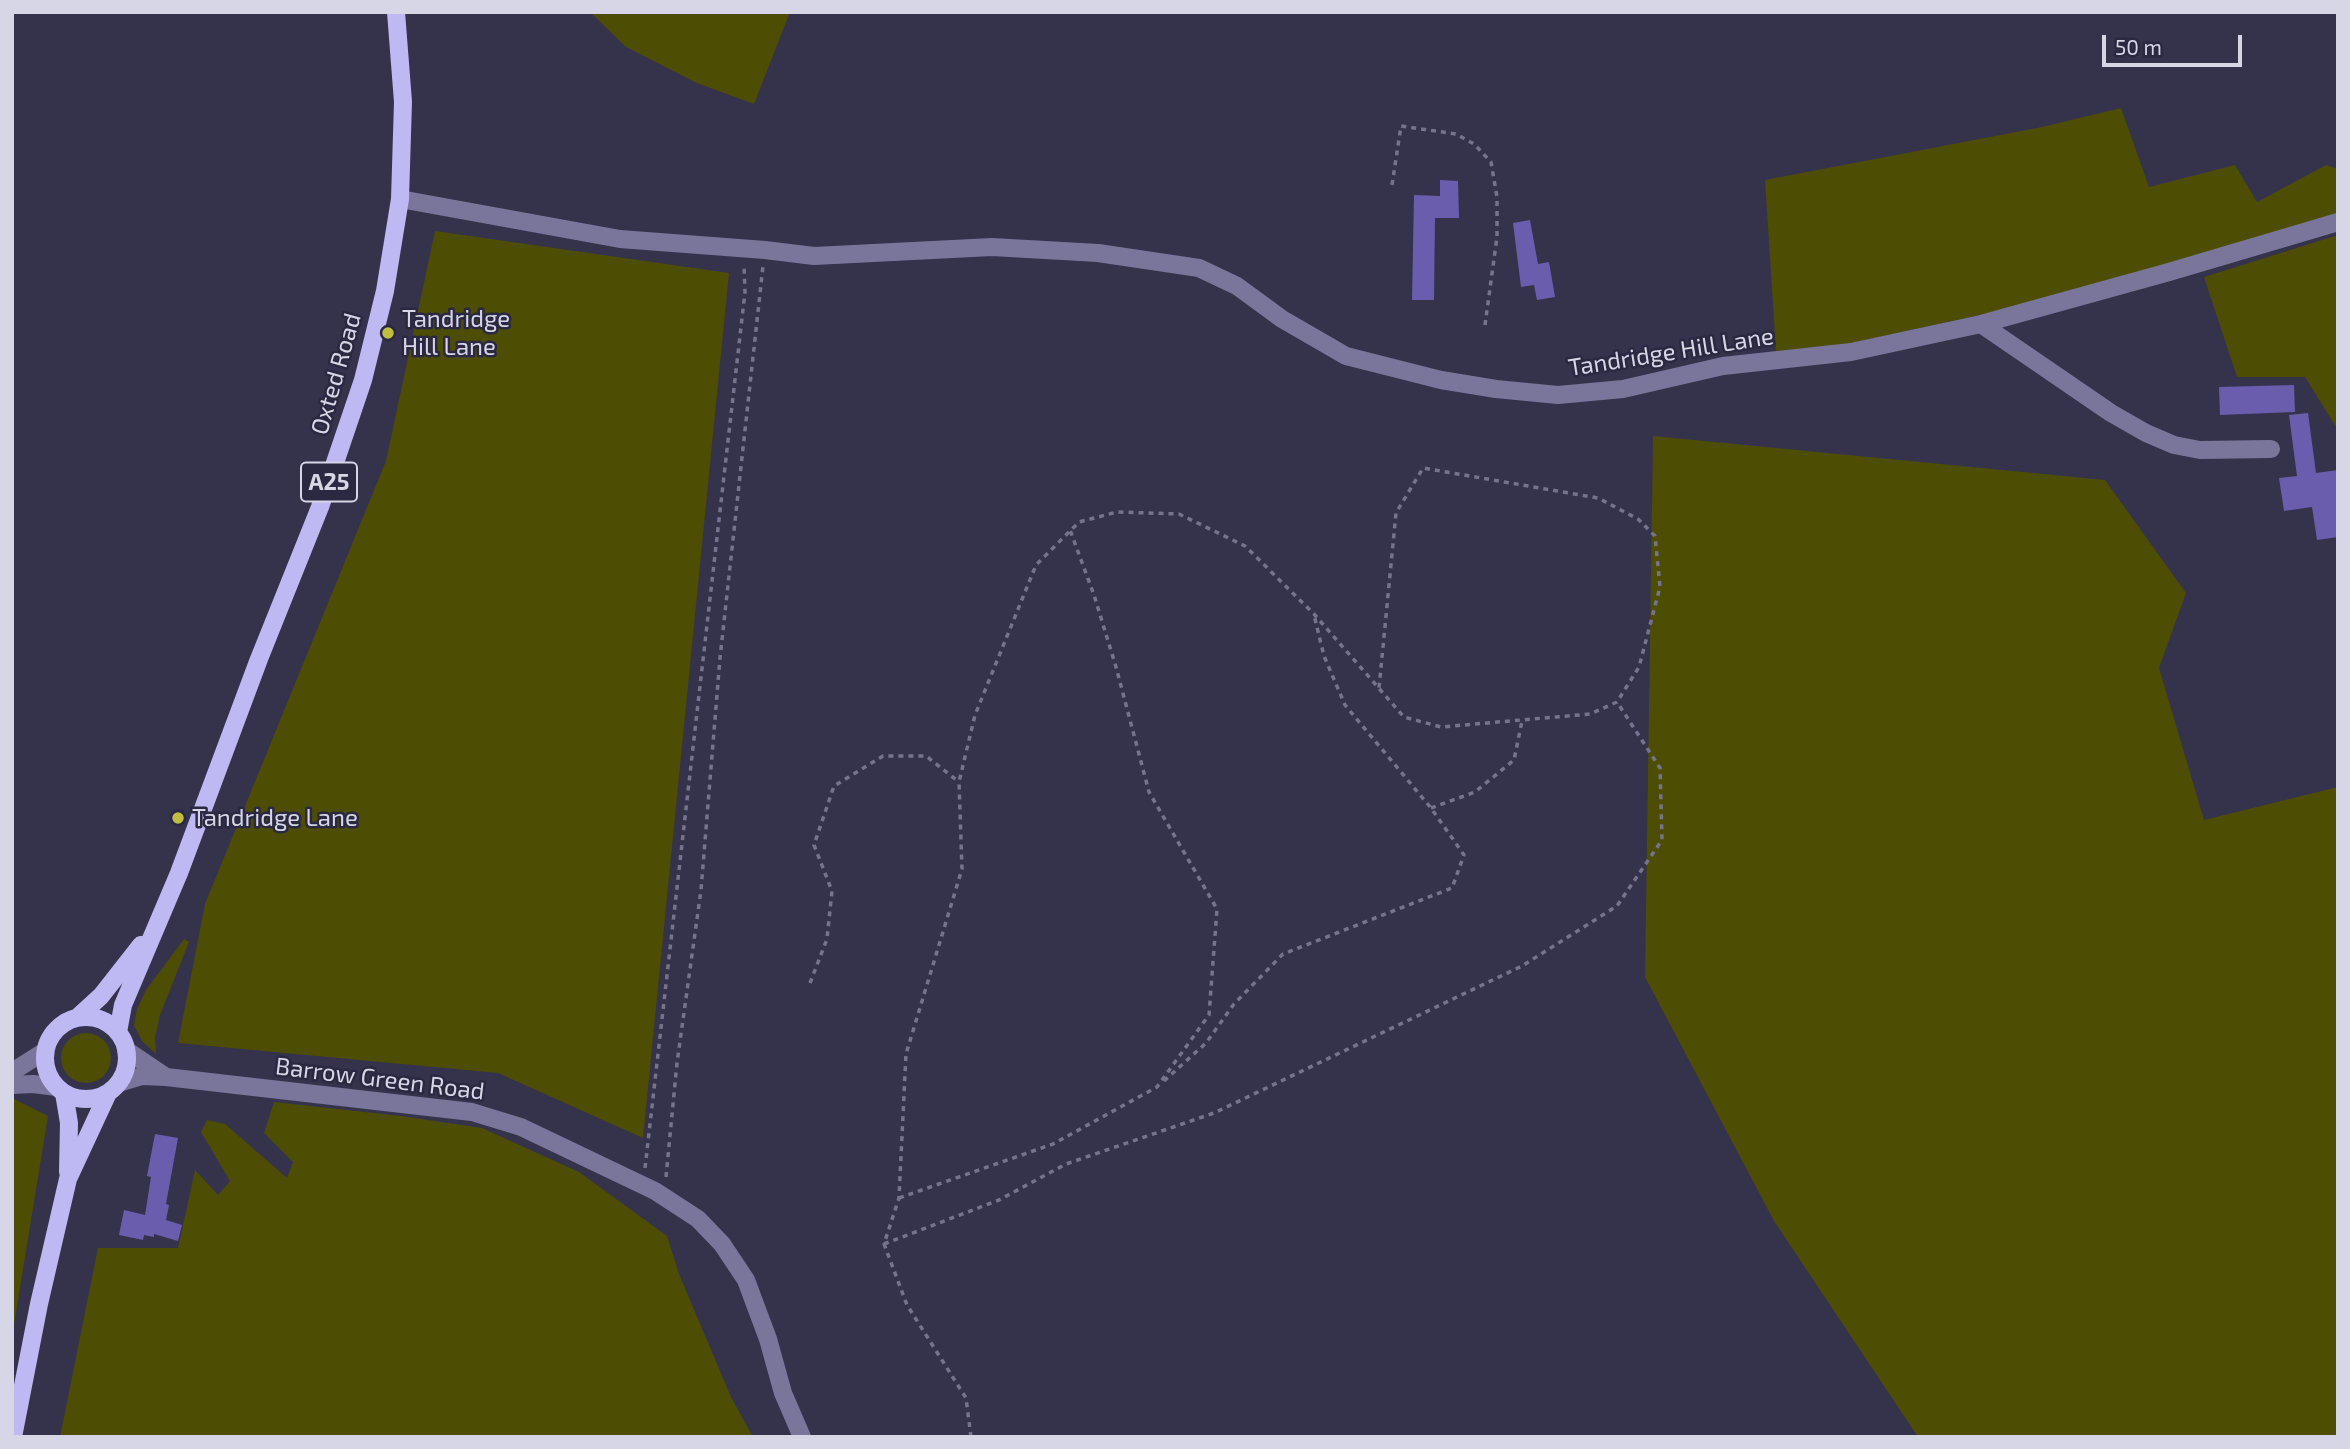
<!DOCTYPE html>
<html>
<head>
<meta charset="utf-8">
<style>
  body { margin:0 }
  #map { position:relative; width:2350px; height:1449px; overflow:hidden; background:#35324c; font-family:"Exo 2",sans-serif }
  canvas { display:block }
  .frame { position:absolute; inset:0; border:14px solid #d7d6e7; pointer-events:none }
  .scale { position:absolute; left:2102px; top:35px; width:140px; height:32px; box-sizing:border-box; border:4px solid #d7d6e7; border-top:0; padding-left:9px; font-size:21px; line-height:24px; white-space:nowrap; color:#d7d6e7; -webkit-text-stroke:5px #2b2841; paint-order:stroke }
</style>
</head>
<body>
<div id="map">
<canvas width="2350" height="1449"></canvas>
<div class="frame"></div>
<div class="scale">50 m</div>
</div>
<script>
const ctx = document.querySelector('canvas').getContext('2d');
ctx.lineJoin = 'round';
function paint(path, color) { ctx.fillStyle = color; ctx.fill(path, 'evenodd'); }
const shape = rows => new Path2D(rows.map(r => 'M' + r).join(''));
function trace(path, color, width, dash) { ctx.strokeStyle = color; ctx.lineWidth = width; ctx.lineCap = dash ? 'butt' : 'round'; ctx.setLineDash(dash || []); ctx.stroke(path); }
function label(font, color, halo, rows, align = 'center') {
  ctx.font = font + ' "Exo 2",sans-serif'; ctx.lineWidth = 5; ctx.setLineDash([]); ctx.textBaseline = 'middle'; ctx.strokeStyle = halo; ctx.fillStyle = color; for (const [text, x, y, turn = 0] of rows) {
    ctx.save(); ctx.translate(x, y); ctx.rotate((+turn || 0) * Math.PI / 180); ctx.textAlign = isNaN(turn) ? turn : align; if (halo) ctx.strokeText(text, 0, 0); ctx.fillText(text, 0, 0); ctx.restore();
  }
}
const green = shape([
  [590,12,790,12,754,104,697,83,626,47],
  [2121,108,2149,187,2235,165,2257,202,2326,165,2338,169,2338,215,2024,305,1849,344,1776,351,1765,180,2042,127],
  [435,231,729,273,643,1138,498,1073,178,1043,205,904,386,461],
  [2338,235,2338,430,2305,377,2237,377,2204,277],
  [1653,436,2105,480,2186,593,2159,668,2204,820,2338,787,2338,1437,1918,1437,1774,1221,1645,977],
  [184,939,189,942,160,1015,155,1037,156,1054,142,1041,134,1025,137,1009,146,990],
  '61 1058a25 25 0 1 1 50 0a25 25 0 1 1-50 0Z',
  [12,1098,48,1116,12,1337],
  [274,1102,401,1116,482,1128,579,1172,667,1236,679,1274,731,1397,753,1437,60,1437,98,1248,178,1248,195,1170,218,1195,230,1181,201,1132,207,1120,225,1124,287,1178,293,1162,264,1133]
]);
const building = shape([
  [1440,180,1458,181,1459,218,1435,218,1434,300,1412,300,1414,195,1440,196],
  [1530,220,1538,264,1549,262,1555,297,1537,300,1534,285,1521,287,1513,223],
  [2294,385,2295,412,2220,415,2219,387],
  [2308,413,2316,473,2338,470,2338,537,2317,540,2312,507,2284,511,2279,478,2297,476,2289,415],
  [155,1134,178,1138,166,1204,169,1205,166,1220,182,1225,178,1241,154,1234,154,1237,144,1235,143,1240,119,1235,124,1210,145,1215,151,1177,147,1176]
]);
const path = shape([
  [1392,185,1401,126,1456,134,1474,144,1491,162,1497,197,1497,237,1485,325],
  [1431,808,1475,792,1514,760,1522,721],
  [810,983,827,939,832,891,814,845,834,786,883,756,926,756,959,782],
  [1164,1081,1206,1043,1234,1004,1283,954,1452,888,1464,855,1431,808,1345,705,1324,656,1314,615],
  [645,1168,745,292,744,265],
  [666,1177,677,1063,701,890,720,658,763,266],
  [899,1198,1053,1144,1157,1087,1209,1015,1217,909,1149,792,1116,667,1094,595,1070,530],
  [884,1244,999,1200,1066,1164,1214,1113,1522,966,1617,906,1662,840,1660,768,1617,702],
  [971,1437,966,1398,907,1305,884,1244,899,1198,906,1054,962,869,959,782,975,715,1036,565,1079,522,1117,512,1179,514,1245,546,1314,614,1404,717,1441,727,1590,714,1617,702,1639,667,1660,587,1655,536,1638,519,1598,498,1423,468,1396,513,1379,688]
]);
const minor = shape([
  [400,199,620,239,765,250,814,256,992,247,1098,253,1199,268,1237,286,1282,319,1346,356,1441,380,1496,389,1558,395,1623,389,1723,366,1851,352,1981,324,2169,272,2338,222],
  [1981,324,2111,413,2146,433,2174,445,2200,450,2271,449],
  [126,1050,166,1077],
  [12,1072,45,1051],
  [119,1083,142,1076,166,1077,472,1112,521,1127,655,1191,698,1219,722,1244,746,1280,768,1339,783,1393,802,1437],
  [12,1085,33,1084,57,1087]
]);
const major = shape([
  [78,1017,101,996,141,945],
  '45 1058a41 41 0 1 1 82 0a41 41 0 1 1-82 0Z',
  [118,1032,123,1005,179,873,259,659,320,507,363,380,385,291,400,199,403,102,396,12],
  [64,1093,69,1123,68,1172],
  [13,1437,39,1304,68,1179,108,1093]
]);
const markers = [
  [388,333,7,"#bfbe41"],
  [178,818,7,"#bfbe41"]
];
const shields = [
  [329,482,56]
];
const shieldNames = [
  ["A25",329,482]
];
const poiNames = [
  ["Tandridge",402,319],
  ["Hill Lane",402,347],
  ["Tandridge Lane",192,818]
];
const streetNames = [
  ["Tandridge Hill Lane",1671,352,-9],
  ["Oxted Road",336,374,-74],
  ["Barrow Green Road",380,1079,7]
];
paint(green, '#4e4d04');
paint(building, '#6a5dad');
trace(path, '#76738a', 3.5, [5, 5]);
trace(minor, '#7a769b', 18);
trace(major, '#beb8f3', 18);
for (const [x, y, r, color] of markers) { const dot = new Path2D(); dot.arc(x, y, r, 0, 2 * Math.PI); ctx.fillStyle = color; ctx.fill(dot); trace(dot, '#2b2841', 2.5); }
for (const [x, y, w] of shields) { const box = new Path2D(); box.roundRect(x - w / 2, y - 19.5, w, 39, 5); ctx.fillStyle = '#2b2841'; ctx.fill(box); trace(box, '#d7d6e7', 2); }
label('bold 23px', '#d7d6e7', null, shieldNames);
label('24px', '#d7d6e7', '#2b2841', poiNames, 'left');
label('24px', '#d7d6e7', '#2b2841', streetNames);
</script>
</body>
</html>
